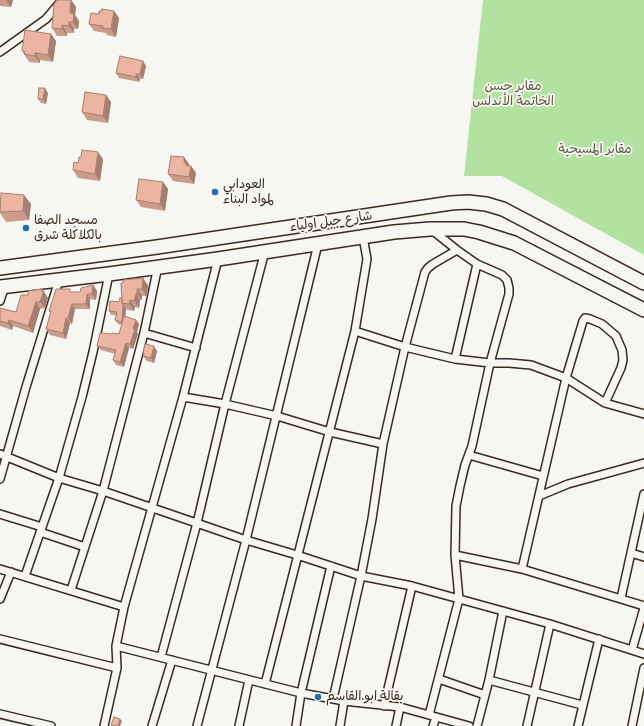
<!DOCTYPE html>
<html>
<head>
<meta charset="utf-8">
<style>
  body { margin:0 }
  canvas { display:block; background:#f6f6f2 }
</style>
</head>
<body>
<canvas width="644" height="726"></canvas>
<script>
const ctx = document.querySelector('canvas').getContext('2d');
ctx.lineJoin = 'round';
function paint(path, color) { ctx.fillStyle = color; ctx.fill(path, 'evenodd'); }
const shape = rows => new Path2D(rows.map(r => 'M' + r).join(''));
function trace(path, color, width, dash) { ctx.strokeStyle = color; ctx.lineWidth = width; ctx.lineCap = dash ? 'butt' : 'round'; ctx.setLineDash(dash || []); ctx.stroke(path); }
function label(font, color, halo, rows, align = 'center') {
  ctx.font = font + ' Itim,"Playpen Sans Arabic",sans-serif'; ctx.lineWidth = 3.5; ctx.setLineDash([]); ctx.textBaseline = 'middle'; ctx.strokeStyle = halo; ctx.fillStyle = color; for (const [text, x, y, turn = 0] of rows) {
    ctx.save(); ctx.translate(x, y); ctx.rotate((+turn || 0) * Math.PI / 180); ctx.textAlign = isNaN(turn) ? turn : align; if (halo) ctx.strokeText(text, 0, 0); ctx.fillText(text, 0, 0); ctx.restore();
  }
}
const green = shape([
  [483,0,644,0,644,255,502,176,464,176]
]);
const street = shape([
  [0,52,46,19,62,0],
  [432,230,457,250,477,264,455,359],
  [0,301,5,286],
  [355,331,405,347,455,359,490,363,509,363,531,365,566,378,605,403,644,414],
  [144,333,196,348],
  [183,397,225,404,277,416,330,432,383,444],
  [0,454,59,478,103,491,246,540,297,555,361,576,412,586,550,624,644,654],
  [469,455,543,476],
  [0,479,26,387,59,280],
  [539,496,568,484,644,463],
  [0,514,42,527],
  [40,532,85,547],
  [631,553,644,557],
  [455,555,522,569,644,606],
  [0,569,124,607],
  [522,569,566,378,583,321,585,318,590,319,602,324,616,336,622,350,623,360,621,368,605,403],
  [25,576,59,478,82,397,93,352,109,274],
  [71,590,103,491,144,333,158,266],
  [621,598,644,494],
  [0,599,11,572],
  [0,639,117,668],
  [116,646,301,693,344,701,400,707,469,726],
  [632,650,644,608],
  [161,657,197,523,225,404,265,251],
  [439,679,485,695],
  [489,680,582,705],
  [265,684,355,331,367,259,363,237],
  [333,699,361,576,372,519,383,444,405,347,425,272,428,268,433,264,457,250],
  [384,706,412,586],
  [0,714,51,726],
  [429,715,459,599,455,555,456,506,460,486,465,465,472,446,490,363,509,294,509,288,507,280,502,275,477,264],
  [104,726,117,668,116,646,124,607,183,397,218,259],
  [152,726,172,660],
  [197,726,246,540,318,244],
  [239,726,249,680],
  [296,726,301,693,331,566],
  [340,726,344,701],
  [396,726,400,707],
  [433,726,436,717],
  [477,726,489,680,503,611],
  [527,726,550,624],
  [578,726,599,639],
  [632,726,644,668]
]);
const highway = shape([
  [0,268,157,247,451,203,468,202,486,204,503,209,644,283],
  [0,287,109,274,218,259,394,232,430,229,464,229,479,232,514,243,644,310]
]);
const wall = shape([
  [0,0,13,0,11,7,0,6],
  [71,0,76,7,75,15,79,21,78,29,74,29,74,33,67,33,67,36,57,36,52,28],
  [102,11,114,11,119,18,116,37,107,35,106,33,94,31,89,24],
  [51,34,56,41,53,62,40,60,40,63,29,62,22,51],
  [146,66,143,79,140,79,139,82,119,78,116,73],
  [48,93,46,104,41,103,38,99],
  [106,95,111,102,108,123,87,120,82,112],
  [103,159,100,181,78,178,73,170,78,163],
  [189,164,189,166,191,166,196,173,194,184,173,181,168,174],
  [163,182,168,189,165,211,141,207,136,200],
  [31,204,29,220,6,222,0,213,0,207],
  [121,283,148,285,147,296,142,296,142,300,140,300,139,308,135,307,134,311,127,310,126,308,125,317,136,320,139,324,137,332,138,334,133,349,129,348,124,367,116,365,113,360,115,354,101,350,97,346,112,334,119,334,122,325,118,324,115,320,116,315,111,315,109,311,119,302,122,298],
  [93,285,97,291,96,300,90,299,90,309,75,309,72,324,70,323,66,339,50,335,46,329,51,313,49,311,72,292,80,292],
  [42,289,48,298,45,308,40,309,33,333,13,326,12,330,0,326,0,308,16,312],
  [157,351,154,363,147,361,143,356,144,355,143,353]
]);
const shadedWall = shape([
  [7,0,13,0,11,7,7,1],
  [71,0,76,7,75,15,79,21,78,29,73,22,70,13],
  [114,11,119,18,116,37,111,29],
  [69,22,74,29,74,33,69,26],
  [62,25,67,33,67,36,62,29],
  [51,34,56,41,53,62,48,55],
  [35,53,40,60,40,63,35,56],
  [143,61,146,66,143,79,140,74],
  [136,74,140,79,139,82,136,77],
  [45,88,48,93,46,104,43,99],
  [106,95,111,102,108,123,103,116],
  [98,152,103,159,100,181,95,174],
  [184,157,189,164,189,168,191,166,196,173,194,184,189,177,184,161],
  [163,182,168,189,165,211,160,204],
  [24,195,31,204,29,220,23,211],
  [143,278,148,285,147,296,142,289],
  [93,285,97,291,96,300,92,294],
  [42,289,48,298,45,308,40,302],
  [137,289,142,296,142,300,137,294],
  [87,294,90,299,90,309,86,304],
  [136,294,140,300,139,308,134,301],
  [130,300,135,307,134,311,129,304],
  [36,302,40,309,33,333,28,326],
  [72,304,75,309,72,324,68,318],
  [123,305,126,308,125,325,122,322],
  [66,318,70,323,66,339,63,333],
  [9,320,13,326,12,330,8,323],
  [136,320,139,324,137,332,138,334,133,349,130,344,133,329],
  [126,343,129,348,124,367,120,362],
  [154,346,157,351,154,363,151,358],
  [120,719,122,721,120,726,118,726]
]);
const building = shape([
  [57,0,71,0,70,13,74,14,73,22,69,22,69,26,62,25,62,29,52,28,54,4,57,0],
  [102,9,114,11,111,29,102,28,103,26,89,24,91,13,99,14,99,11,102,11,102,9],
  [25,30,51,34,48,55,35,53,35,56,24,54,25,52,22,51,25,30],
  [120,56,143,61,140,74,136,74,136,77,116,73,120,56],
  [39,88,45,88,43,99,38,99,39,88],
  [85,92,106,95,103,116,82,112,85,92],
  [82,150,98,152,95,174,73,170,74,162,78,163,79,157,81,157,82,150],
  [171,156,184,157,184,161,187,166,191,166,189,177,168,174,171,156],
  [139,179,163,182,160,204,136,200,139,179],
  [1,193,24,195,23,211,0,212,1,193],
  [143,278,142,289,137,289,137,294,136,294,134,301,130,300,129,304,122,303,121,283,123,282,123,280,143,278],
  [93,285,92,294,87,294,86,304,72,304,68,318,66,318,63,333,46,329,51,311,49,311,56,289,70,289,70,292,80,292,81,288,93,285],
  [42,289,42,292,44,291,40,302,36,302,28,326,9,320,8,323,0,321,0,308,16,312,21,295,28,295,28,291,42,289],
  [120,298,122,298,122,303,123,305,122,322,115,320,117,312,109,311,110,301,119,302,120,298],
  [124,316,136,320,133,329,135,329,130,344,126,343,120,362,113,360,116,350,97,346,100,333,112,334,112,333,119,334,124,316],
  [145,344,154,346,151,358,143,356,144,354,143,353,145,344],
  [114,717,120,719,118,726,111,725,114,717]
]);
const markers = [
  [215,192,4,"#1f6fb2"],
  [26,228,4,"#1f6fb2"],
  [318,697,4,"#1f6fb2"]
];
const parkNames = [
  ["مقابر حسن",513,87],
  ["الخاتمة الأندلس",513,102],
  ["مقابر المسيحية",595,150]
];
const poiNames = [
  ["العودابي",223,185],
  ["لمواد البناء",223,200],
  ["مسجد الصفا",34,221],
  ["بالكلاكلة شرق",34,236],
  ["بقالة ابو القاسم",326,697]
];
const streetNames = [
  ["شارع جبل اولياء",331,222,-8]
];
paint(green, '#b2e1a0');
trace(street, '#3b2a1e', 10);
trace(highway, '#3b2a1e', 16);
trace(street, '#f6f6f2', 7);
trace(highway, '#f6f6f2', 13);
paint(wall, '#cb9c8a');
paint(shadedWall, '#a57f71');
paint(building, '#ecb5a1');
trace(building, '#a57f71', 1);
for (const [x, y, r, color] of markers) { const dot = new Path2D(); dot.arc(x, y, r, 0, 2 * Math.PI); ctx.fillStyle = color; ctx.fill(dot); trace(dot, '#f6f6f2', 1.5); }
label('13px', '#59583e', '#f6f6f2', parkNames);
label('13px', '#3b2a1e', '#f6f6f2', poiNames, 'left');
label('13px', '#3b2a1e', '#f6f6f2', streetNames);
</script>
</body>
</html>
